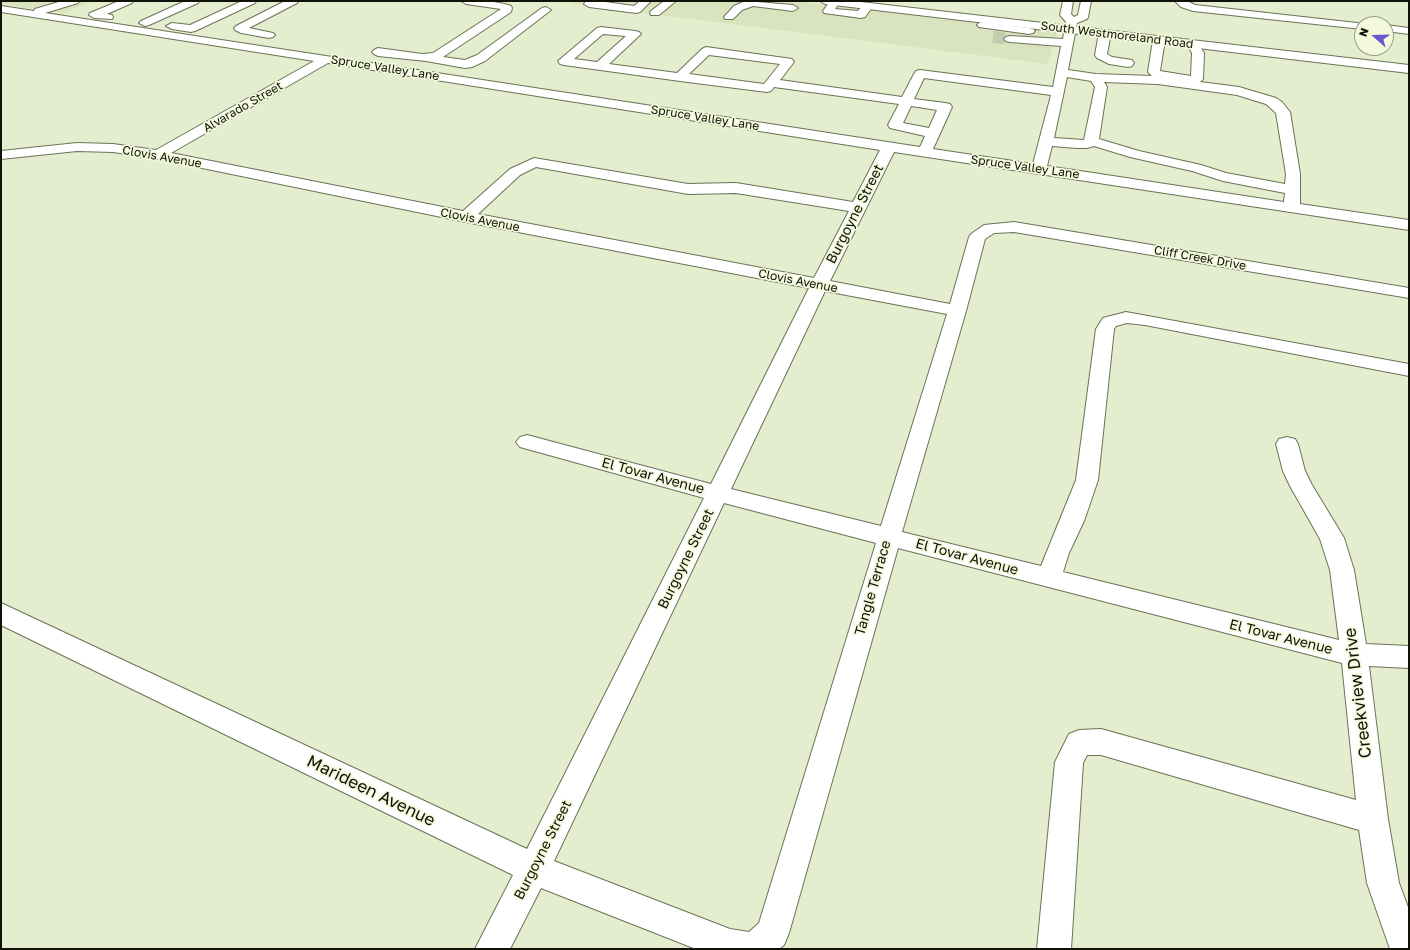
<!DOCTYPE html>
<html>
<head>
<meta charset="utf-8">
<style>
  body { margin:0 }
  #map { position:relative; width:1410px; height:950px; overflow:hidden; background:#e4edce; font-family:"Golos Text",sans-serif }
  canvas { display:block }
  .frame { position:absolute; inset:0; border:2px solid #101208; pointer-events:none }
  .north { position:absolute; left:1354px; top:16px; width:40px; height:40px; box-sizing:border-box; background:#f2fadb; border:1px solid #989d87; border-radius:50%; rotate:290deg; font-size:11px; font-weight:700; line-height:16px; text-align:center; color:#101208 }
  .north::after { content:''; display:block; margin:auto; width:14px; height:18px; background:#6d56d0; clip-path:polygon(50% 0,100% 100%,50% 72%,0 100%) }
</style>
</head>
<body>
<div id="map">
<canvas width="1410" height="950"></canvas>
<div class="frame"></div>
<div class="north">N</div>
</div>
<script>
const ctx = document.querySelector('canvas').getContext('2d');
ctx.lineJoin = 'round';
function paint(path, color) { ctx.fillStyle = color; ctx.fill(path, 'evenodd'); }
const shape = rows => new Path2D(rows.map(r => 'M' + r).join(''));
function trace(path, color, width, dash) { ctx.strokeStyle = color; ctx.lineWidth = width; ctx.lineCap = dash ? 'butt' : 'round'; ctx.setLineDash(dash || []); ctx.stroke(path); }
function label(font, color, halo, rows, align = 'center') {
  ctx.font = font + ' "Golos Text",sans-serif'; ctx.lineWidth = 3.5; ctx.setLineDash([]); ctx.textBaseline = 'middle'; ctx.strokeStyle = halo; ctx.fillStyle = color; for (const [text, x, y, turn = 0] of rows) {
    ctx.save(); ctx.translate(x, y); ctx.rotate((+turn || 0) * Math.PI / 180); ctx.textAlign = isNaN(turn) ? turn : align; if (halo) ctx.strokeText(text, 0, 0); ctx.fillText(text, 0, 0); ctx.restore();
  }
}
const built = shape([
  [1,1,92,1,61,14,1,4],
  [577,1,796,1,1057,32,1048,64,573,4]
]);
const minorTunnel = shape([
  [993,37,1010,39]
]);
const minor = shape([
  [62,1,79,1,78,3,45,13,920,147,925,136,890,128,888,125,899,104,774,87,771,91,767,92,680,81,564,65,560,64,558,61,597,28,601,27,635,31,639,32,641,34,609,64,677,73,702,49,706,47,792,59,794,62,780,80,902,97,914,74,916,71,920,70,1053,87,1061,46,1010,42,1006,41,1004,39,1006,37,1010,36,1063,39,1066,22,1060,15,1063,1,1073,1,1071,14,1074,17,1078,15,1081,1,1091,1,1088,17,1087,19,1077,23,1068,70,1096,74,1152,76,1148,72,1153,40,1155,38,1159,37,1163,38,1165,40,1160,71,1191,76,1192,53,1187,44,1189,42,1197,42,1204,53,1203,79,1200,82,1239,87,1276,98,1282,102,1290,112,1300,174,1300,204,1409,220,1409,230,894,152,830,281,950,304,969,237,971,234,984,225,1014,222,1409,288,1409,298,1014,232,994,233,985,239,966,311,902,532,1041,566,1076,480,1096,329,1103,318,1126,312,1409,364,1409,376,1145,325,1127,323,1116,326,1114,329,1098,480,1084,521,1069,553,1063,572,1339,640,1330,570,1320,539,1290,486,1283,471,1276,444,1279,439,1287,437,1295,439,1298,444,1305,471,1312,485,1344,538,1354,570,1366,644,1409,646,1409,668,1369,666,1388,819,1399,883,1409,910,1409,949,1390,949,1367,883,1359,830,1101,755,1087,755,1083,763,1071,949,1037,949,1055,762,1069,734,1079,730,1101,729,1356,800,1342,663,898,548,789,933,784,945,779,949,696,949,541,888,510,949,475,949,513,875,1,625,1,603,527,849,704,498,520,447,516,442,520,437,527,435,711,484,809,288,466,222,158,159,113,152,77,151,1,159,1,151,77,143,113,144,156,150,314,61,1,12,1,6,34,11,35,9,62,1],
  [603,34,626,36,597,62,574,59,603,34],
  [709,55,780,64,764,84,689,74,709,55],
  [328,63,880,150,853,202,736,183,688,184,534,158,510,169,463,211,171,153,328,63],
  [1067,77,1091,81,1095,87,1084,140,1054,138,1067,77],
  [924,78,1051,95,1033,164,933,149,952,107,950,104,945,103,914,99,924,78],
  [1104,82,1158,84,1237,95,1266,104,1276,113,1286,174,1285,184,1226,173,1201,165,1139,151,1099,139,1107,87,1104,82],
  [911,106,937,110,929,128,903,123,911,106],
  [1052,146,1077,148,1087,148,1094,146,1130,157,1192,171,1223,181,1285,193,1284,202,1047,166,1052,146],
  [536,167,688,194,736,193,849,211,814,278,478,214,520,175,536,167],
  [825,291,947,314,881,526,731,489,825,291],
  [724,503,876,543,759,923,749,932,730,929,554,861,724,503],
  [119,1,133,1,132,3,107,14,112,15,113,17,112,19,94,18,89,15,90,13,119,1],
  [185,1,199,1,198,3,149,25,145,26,139,23,141,21,185,1],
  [242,1,256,1,255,3,195,31,191,32,172,29,166,26,172,23,190,25,242,1],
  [285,1,298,1,297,3,249,28,273,33,275,35,273,37,269,38,241,33,235,30,234,28,236,26,285,1],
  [461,1,488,1,505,4,511,6,512,8,511,12,443,57,465,60,477,55,542,8,546,7,551,10,485,61,472,67,465,68,426,61,378,56,374,54,372,52,374,50,378,48,422,54,433,53,501,9,466,4,461,1],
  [586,1,598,1,634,6,640,1,651,1,640,12,636,13,589,7,584,4,586,1],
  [664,1,676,1,659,15,651,15,650,13,651,11,664,1],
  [745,1,793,5,798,8,793,11,753,6,742,10,733,19,725,19,724,17,734,6,745,1],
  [830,1,840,2,835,9,858,11,864,4,872,4,873,6,865,17,861,18,824,13,823,11,830,1],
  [1175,1,1187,1,1195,5,1366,24,1362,24,1362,29,1193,11,1181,7,1175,1],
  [983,22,1029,28,1033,29,1035,31,1033,33,1029,34,979,27,977,25,979,23,983,22],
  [1386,25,1409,28,1409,34,1386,31,1386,25],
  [1105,30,1109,31,1111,33,1107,54,1112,57,1132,60,1134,63,1132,66,1128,67,1109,64,1097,58,1095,55,1099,33,1101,31,1105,30]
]);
const major = shape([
  [820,1,852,1,1409,65,1409,73,825,4,820,1]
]);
const farStreetnames = [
  ["South Westmoreland Road",1117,35,7],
  ["Spruce Valley Lane",385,68,9],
  ["Alvarado Street",243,107,-30],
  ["Spruce Valley Lane",705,118,9],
  ["Clovis Avenue",162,157,10],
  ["Spruce Valley Lane",1025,167,8],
  ["Clovis Avenue",480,220,11],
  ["Cliff Creek Drive",1200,258,10],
  ["Clovis Avenue",798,281,11]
];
const streetNames = [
  ["Burgoyne Street",855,214,-63],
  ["El Tovar Avenue",653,476,15],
  ["El Tovar Avenue",967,557,15],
  ["Burgoyne Street",686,559,-64],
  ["Tangle Terrace",873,588,-74],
  ["El Tovar Avenue",1281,637,14],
  ["Burgoyne Street",543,850,-63]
];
const nearStreetnames = [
  ["Creekview Drive",1358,693,-97],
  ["Marideen Avenue",371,791,26]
];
paint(built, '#d9e3bd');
trace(minorTunnel, '#c4ccb0', 12, [12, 6]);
trace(minor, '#6b7357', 2);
trace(major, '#6b7357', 2);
paint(minor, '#fff');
paint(major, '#fff');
label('12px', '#101208', '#f2fadb', farStreetnames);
label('14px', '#101208', '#f2fadb', streetNames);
label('17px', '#101208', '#f2fadb', nearStreetnames);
</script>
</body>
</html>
